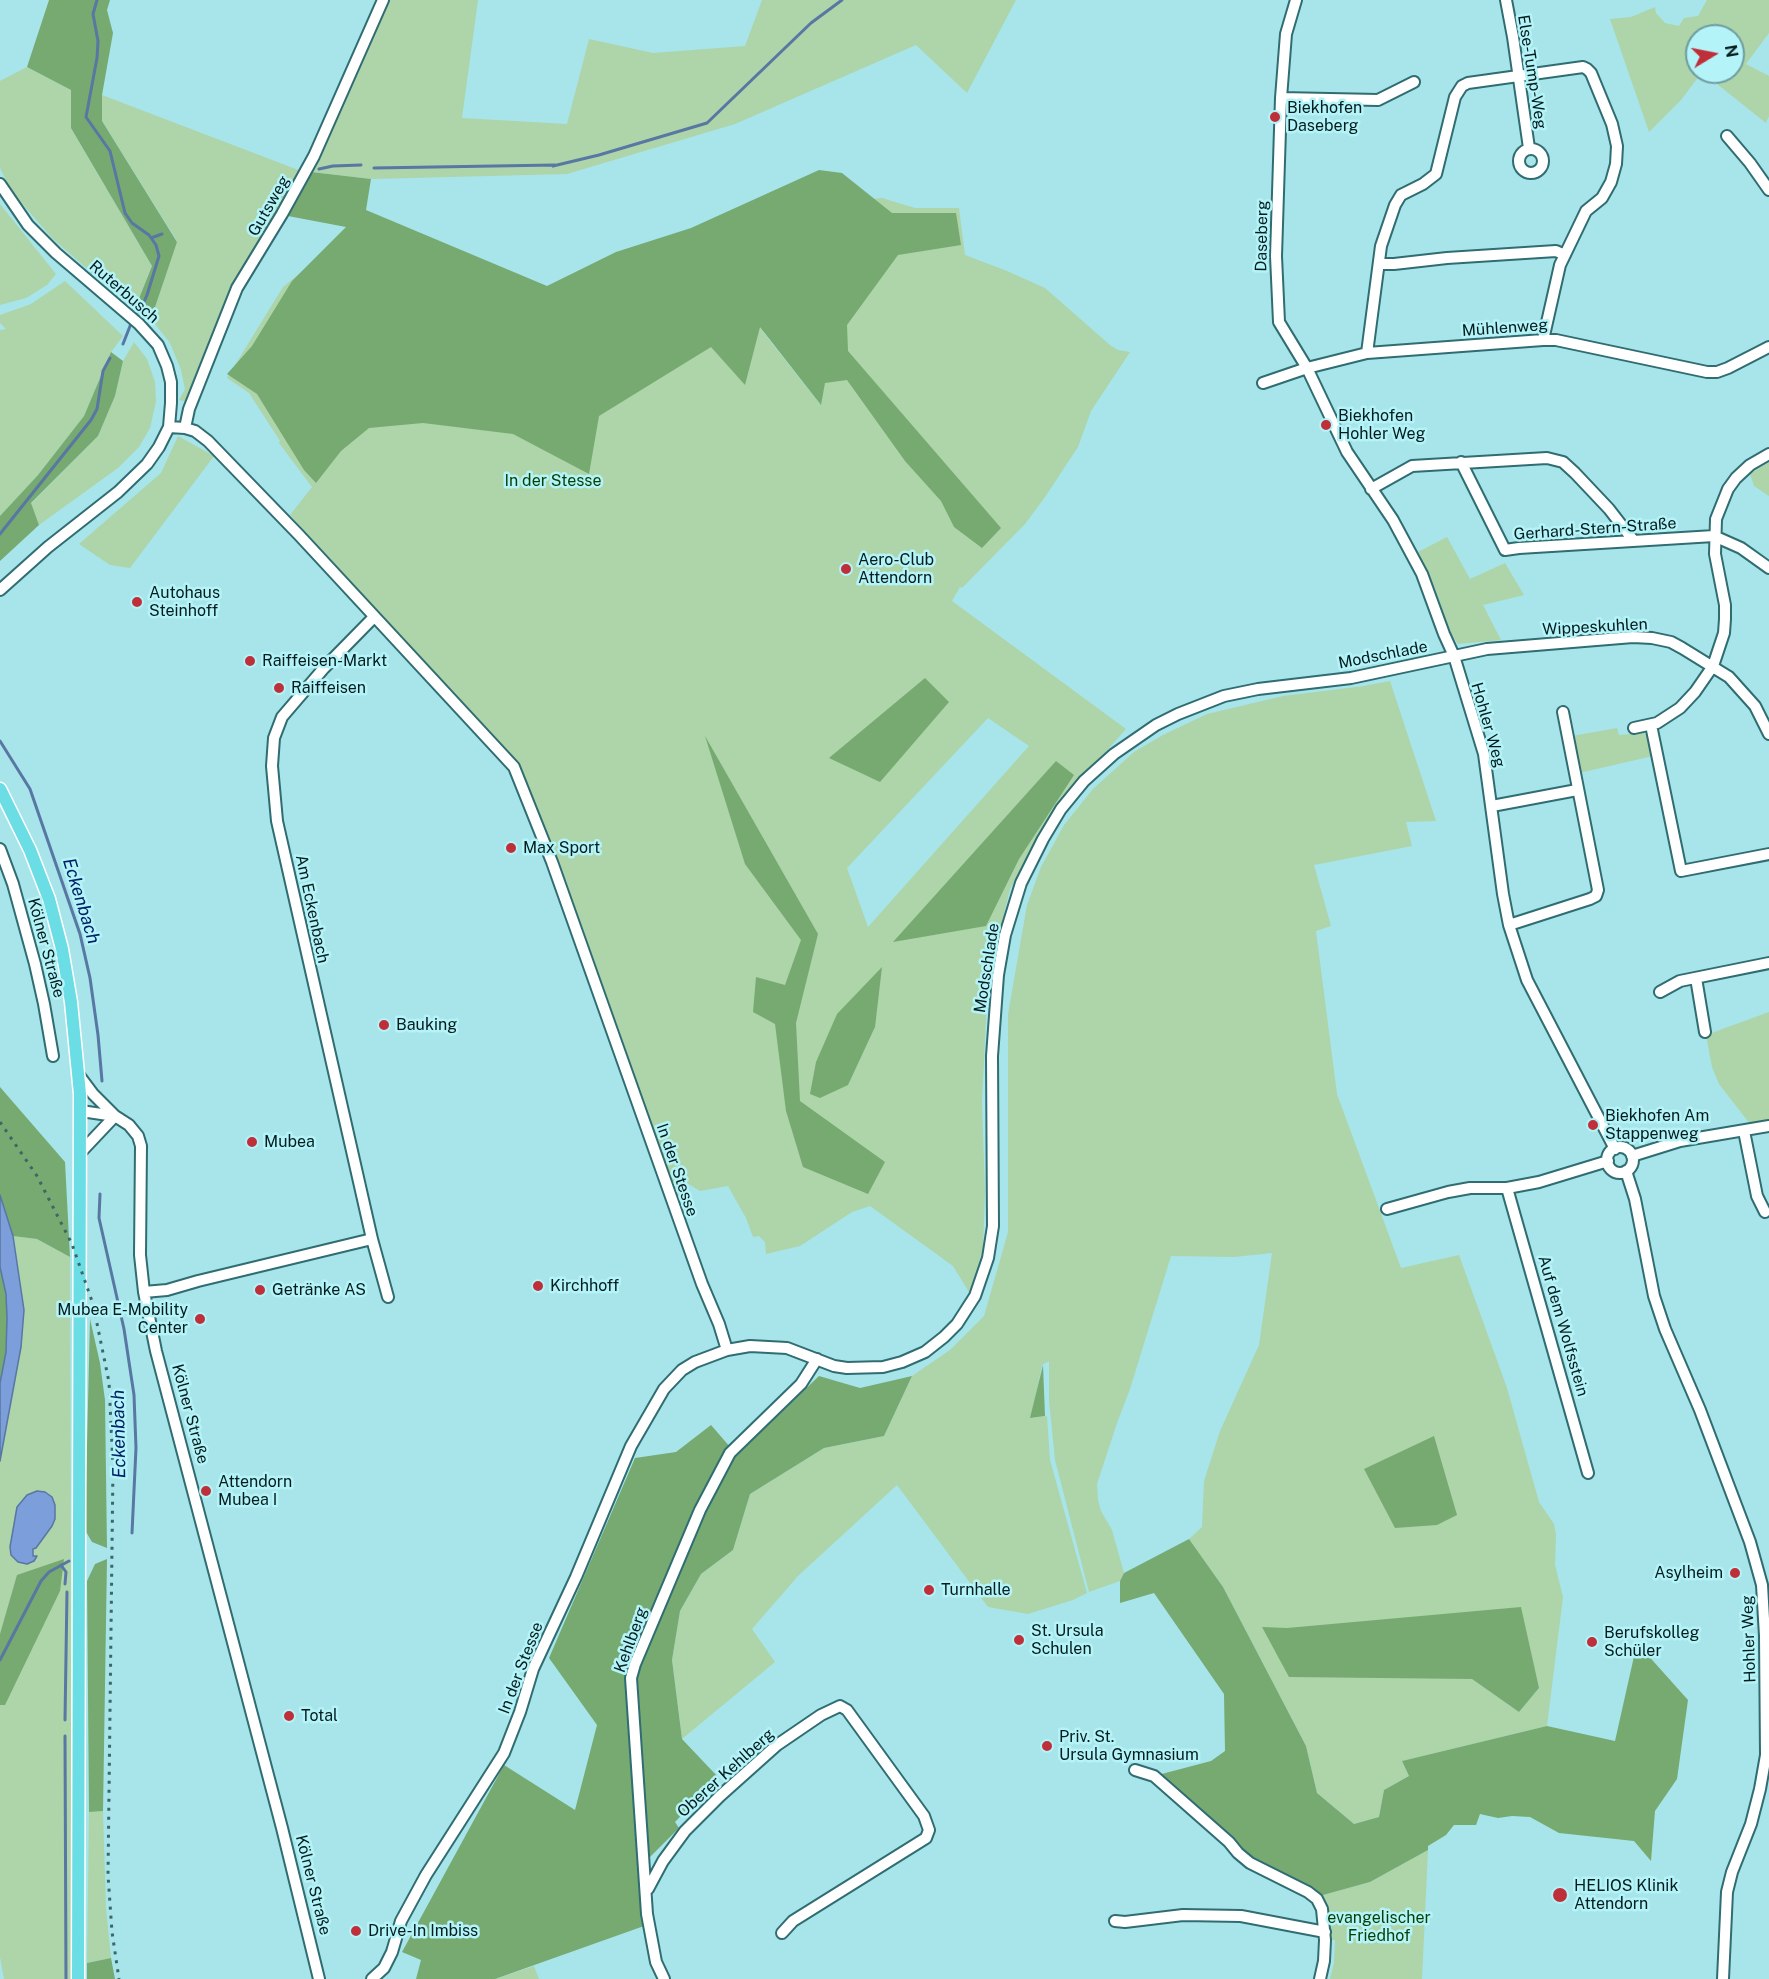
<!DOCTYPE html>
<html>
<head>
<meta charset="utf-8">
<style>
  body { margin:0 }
  #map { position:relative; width:1769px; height:1979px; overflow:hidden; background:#a7e5ea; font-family:"Public Sans",sans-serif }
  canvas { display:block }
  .north { position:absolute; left:1685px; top:24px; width:60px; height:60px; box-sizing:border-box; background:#b4f3f7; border:2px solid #6d9da0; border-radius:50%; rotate:80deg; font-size:16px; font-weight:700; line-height:24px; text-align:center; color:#031c1e }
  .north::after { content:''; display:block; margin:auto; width:21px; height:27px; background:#bf2f3a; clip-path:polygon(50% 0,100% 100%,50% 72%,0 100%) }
</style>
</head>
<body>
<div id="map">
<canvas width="1769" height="1979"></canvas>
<div class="north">N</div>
</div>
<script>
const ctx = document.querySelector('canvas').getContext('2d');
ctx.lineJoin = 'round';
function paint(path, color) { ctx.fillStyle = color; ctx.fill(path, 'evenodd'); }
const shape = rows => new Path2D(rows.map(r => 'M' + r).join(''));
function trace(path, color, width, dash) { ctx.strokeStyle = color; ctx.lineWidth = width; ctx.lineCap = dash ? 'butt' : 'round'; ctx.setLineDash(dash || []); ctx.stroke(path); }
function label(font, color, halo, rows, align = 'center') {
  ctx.font = font + ' "Public Sans",sans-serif'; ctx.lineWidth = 5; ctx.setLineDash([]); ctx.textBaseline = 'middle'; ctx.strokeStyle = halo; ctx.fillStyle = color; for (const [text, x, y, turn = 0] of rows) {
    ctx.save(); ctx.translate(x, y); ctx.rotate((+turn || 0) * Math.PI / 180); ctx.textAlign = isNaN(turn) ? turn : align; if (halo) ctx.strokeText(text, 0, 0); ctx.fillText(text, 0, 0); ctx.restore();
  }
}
const green = shape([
  [388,0,478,0,462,118,567,124,589,39,653,53,745,46,762,0,1016,0,967,93,916,45,735,124,567,174,371,179,311,172],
  [1707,0,1769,0,1769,33,1746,64,1769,76,1769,116,1766,123,1702,72,1681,100,1649,132,1610,19,1631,17,1655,7,1656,13,1665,23,1679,26,1684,18,1698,16],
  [1697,36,1733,36,1733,72,1697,72],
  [27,67,71,90,71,128,152,266,136,306,93,274,52,238,12,192,0,168,0,81],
  [102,95,301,171,233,285,220,315,188,402,179,400,185,389,181,370,170,343,151,319,177,241,102,121],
  [882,198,915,208,959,208,965,255,1007,271,1045,288,1110,345,1118,350,1130,352,1091,411,1078,447,1045,497,1025,524,962,588,960,587,952,601,1126,729,1077,784,1041,835,1010,889,988,979,982,1102,985,1192,983,1250,969,1292,953,1266,870,1206,852,1212,800,1246,766,1254,765,1242,759,1236,753,1237,746,1218,728,1186,700,1191,682,1180,678,1204,516,763,290,515,312,487,279,443,280,441,249,393,227,378,283,287,316,260,529,295,837,203],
  [759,327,822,397,821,404,820,404],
  [988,718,1029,746,868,927,847,868],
  [875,1027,848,1084,821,1097],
  [0,204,56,274,47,285,26,298,0,305],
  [65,281,123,336,111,352,84,416,38,475,0,516,0,330,6,329,0,323,0,315,31,304],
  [134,342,147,359,155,382,156,401,150,428,139,447,118,468,39,525,31,504,98,436,115,396,123,361],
  [178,436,214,456,130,568,110,565,79,544,161,473],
  [1769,462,1769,496,1754,486,1750,474],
  [1447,537,1470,579,1505,563,1524,595,1483,605,1501,640,1458,644,1451,634,1435,589,1418,552],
  [1390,681,1436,821,1406,822,1412,846,1314,865,1331,926,1316,931,1337,1094,1401,1268,1459,1255,1507,1388,1539,1502,1554,1524,1556,1535,1555,1565,1563,1597,1547,1726,1402,1761,1409,1776,1384,1790,1379,1817,1354,1824,1317,1793,1306,1746,1223,1587,1189,1539,1202,1527,1204,1481,1220,1431,1259,1345,1272,1253,1234,1257,1171,1256,1130,1389,1117,1423,1097,1484,1098,1500,1101,1511,1112,1530,1124,1573,1120,1581,1089,1592,1055,1460,1049,1400,1049,1361,1042,1365,1031,1418,1047,1416,1050,1460,1087,1593,1073,1600,1028,1614,988,1607,897,1485,798,1576,752,1629,775,1662,682,1739,672,1660,680,1611,701,1574,733,1550,750,1494,824,1448,884,1436,912,1376,950,1350,984,1316,1008,1232,1008,1014,1027,905,1041,867,1064,825,1093,789,1134,752,1163,735,1207,714,1283,696,1364,686],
  [1263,1628,1287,1628,1539,1688,1519,1712,1472,1679],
  [1617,728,1619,735,1644,733,1649,737,1653,756,1579,773,1572,736],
  [1769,1012,1769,1126,1754,1129,1719,1084,1712,1067,1706,1035],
  [13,1236,37,1239,70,1257,72,1979,4,1979,0,1957,0,1461,10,1404,20,1279],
  [103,1811,106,1908,111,1958,87,1963,89,1812],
  [1428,1850,1422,1979,1330,1979,1334,1963,1335,1940,1325,1940,1317,1899,1323,1895,1370,1882],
  [534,1966,539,1979,495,1979]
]);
const forest = shape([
  [49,0,110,0,107,10,113,33,102,95,102,121,177,242,151,319,136,306,152,266,71,128,71,90,27,67],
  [819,170,842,173,892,213,956,213,961,245,898,255,847,325,848,351,1001,528,982,548,954,527,941,501,905,461,847,380,825,383,821,405,760,327,745,385,711,347,599,416,589,474,513,434,423,423,369,428,341,451,316,483,304,470,257,394,227,374,252,346,292,281,346,227,288,216,311,172,371,179,366,210,547,286,616,252,691,228],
  [111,352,123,361,115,396,98,436,31,503,39,525,0,561,0,516,38,475,84,416],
  [925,678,949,702,880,782,829,758],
  [705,736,818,934,796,1023,800,1101,885,1162,868,1194,803,1167,786,1111,775,1024,753,1012,756,977,785,985,801,940,745,864],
  [1056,761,1074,775,1019,859,986,926,893,942],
  [882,967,875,1027,848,1085,820,1098,810,1094,816,1062,837,1014],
  [0,1087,65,1162,70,1257,37,1239,13,1236,0,1195],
  [0,1267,6,1294,7,1318,6,1352,0,1382],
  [90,1319,100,1363,105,1400,107,1548,92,1542,85,1530],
  [1043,1365,1045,1416,1030,1418],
  [819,1376,860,1388,912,1376,884,1436,824,1448,750,1494,733,1550,701,1574,680,1611,672,1660,682,1739,718,1777,675,1822,679,1828,639,1868,644,1926,495,1979,416,1979,421,1960,402,1952,504,1765,575,1810,597,1725,549,1658,635,1458,676,1452,711,1425,737,1455],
  [1434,1436,1457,1515,1437,1525,1395,1528,1364,1469],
  [1189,1539,1223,1587,1306,1746,1317,1793,1354,1824,1379,1817,1384,1790,1409,1776,1402,1761,1547,1726,1615,1741,1637,1643,1688,1700,1677,1779,1655,1811,1651,1861,1634,1841,1559,1833,1530,1817,1512,1816,1498,1818,1480,1814,1476,1825,1454,1825,1446,1835,1428,1846,1428,1850,1370,1882,1323,1895,1317,1899,1250,1863,1154,1776,1211,1761,1225,1751,1224,1694,1154,1593,1120,1603,1120,1581,1124,1573],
  [64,1559,60,1591,5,1705,0,1705,0,1634,17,1575],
  [107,1559,103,1811,89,1812,87,1581,95,1564],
  [1521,1607,1539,1688,1519,1712,1472,1679,1289,1677,1262,1627,1287,1628],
  [111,1958,115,1979,87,1979,87,1963]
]);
const water = shape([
  [0,1195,13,1236,24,1310,21,1347,0,1461,0,1383,6,1352,7,1318,6,1294,0,1267,0,1195],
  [37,1491,45,1492,52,1497,55,1505,55,1519,52,1526,36,1548,33,1549,33,1556,37,1556,34,1561,27,1564,18,1562,11,1555,10,1547,17,1507,27,1495,37,1491]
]);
const stream = shape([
  [97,0,93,14,98,41,97,58,86,117,110,151,125,213,132,223,149,235,156,245,159,256,147,295,141,309,134,315],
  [374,168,555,165,553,166,599,155,707,123,811,23,842,0],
  [319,169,333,166,361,165],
  [151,238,162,234],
  [123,344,132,321],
  [0,534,91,420,97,409,103,371,110,358],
  [0,741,30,789,80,934,90,978,98,1035,102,1081],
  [100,1194,99,1218,124,1329,134,1395,136,1448,132,1533],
  [61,1565,66,1572,65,1584],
  [0,1660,41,1581,49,1572,69,1561],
  [65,1720,67,1592],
  [65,1736,66,1979]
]);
const minor = shape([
  [1296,0,1286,34,1281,98,1276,256,1279,322,1307,368,1347,452,1393,520,1422,574,1444,634,1454,656,1484,754,1503,894,1509,925,1527,980,1615,1149],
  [1506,0,1513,37,1529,148],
  [1281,98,1378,100,1414,82],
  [1727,136,1750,163,1769,190],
  '1519 161a12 12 0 1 1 24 0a12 12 0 1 1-24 0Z',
  [0,184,28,225,56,253,139,324,158,345,167,366,171,382,171,403,169,427,159,447,147,464,118,492,48,547,0,590],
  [1380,264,1394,264,1447,258,1556,251,1565,255],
  [1367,353,1381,246,1395,205,1401,195,1423,184,1436,174,1455,97,1462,86,1468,83,1583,67,1587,69,1591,73,1612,124,1617,146,1616,164,1611,182,1602,198,1586,211,1560,265,1543,340],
  [1263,383,1307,368,1367,353,1543,340,1556,340,1707,372,1717,372,1728,368,1769,347],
  [169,427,185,428,195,431,208,441,299,535,514,767,552,862,702,1284,719,1324,727,1350],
  [185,428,189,409,237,288,282,214,314,156,383,0],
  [1461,462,1505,550,1519,548,1714,536,1741,548,1769,568],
  [1371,489,1412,466,1547,458,1563,462,1575,473,1609,509,1633,540],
  [1651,725,1681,871,1769,854],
  [1634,728,1657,723,1680,708,1695,692,1713,666,1724,633,1725,619,1725,605,1715,554,1716,519,1728,489,1736,478,1750,465,1769,454],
  [1492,806,1577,790],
  [0,849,13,884,35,964,44,1004,53,1056],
  [1509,925,1590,899,1596,896,1598,890,1563,712],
  [1696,978,1705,1032],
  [1660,992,1680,981,1769,963],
  [78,1074,93,1094,115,1116],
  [81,1111,115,1116,129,1125,138,1136,141,1146,140,1255,144,1292,156,1351,282,1828,319,1979],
  [1744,1131,1757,1196,1765,1212],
  '1607 1160a13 13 0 1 1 26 0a13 13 0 1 1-26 0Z',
  [81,1152,115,1116],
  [1632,1156,1680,1141,1769,1126],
  [1626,1171,1635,1199,1654,1296,1665,1329,1700,1410,1750,1542,1762,1585,1765,1636,1766,1755,1760,1789,1751,1824,1732,1872,1727,1892,1723,1979],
  [1507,1188,1588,1473],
  [1387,1209,1448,1192,1470,1188,1507,1188,1539,1182,1608,1161],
  [372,1239,277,821,272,766,274,738,282,717,324,668,374,617],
  [144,1292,167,1290,198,1281,372,1239,388,1297],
  [1135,1770,1154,1776,1229,1842,1238,1853,1250,1863,1308,1892,1317,1899,1322,1909,1325,1940,1324,1961,1320,1979],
  [648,1889,663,1861,685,1831,720,1796,777,1745,821,1715,840,1706,847,1710,924,1816,929,1830,926,1838,793,1921,782,1933],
  [1115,1921,1125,1922,1183,1915,1241,1916,1325,1932],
  [372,1979,384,1968,392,1952,401,1921,426,1875,504,1753,520,1712,533,1669,576,1577,631,1446,664,1389,682,1370,695,1362,727,1350,750,1346,787,1348,834,1366,847,1368,883,1367,902,1362,925,1352,944,1337,957,1324,975,1296,988,1258,993,1226,992,1056,998,975,1005,935,1021,883,1043,839,1061,809,1084,781,1114,754,1156,725,1178,714,1224,696,1258,689,1351,678,1487,649,1633,637,1652,638,1671,642,1682,648,1729,677,1755,706,1769,734],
  [664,1979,656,1962,647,1914,631,1678,635,1664,700,1510,730,1453,801,1384,817,1359]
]);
const major = shape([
  [0,789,30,850,49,899,62,949,71,1002,80,1094,78,1979]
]);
const rail = shape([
  [0,1122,37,1176,72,1244,93,1304,109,1382,113,1467,108,1875,112,1932,119,1979]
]);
const markers = [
  [1275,117,6,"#bf2f3a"],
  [1326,425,6,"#bf2f3a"],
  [846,569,6,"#bf2f3a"],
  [137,602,6,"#bf2f3a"],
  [250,661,6,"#bf2f3a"],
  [279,688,6,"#bf2f3a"],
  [511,848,6,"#bf2f3a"],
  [384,1025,6,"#bf2f3a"],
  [1593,1125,6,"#bf2f3a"],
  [252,1142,6,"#bf2f3a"],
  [538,1286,6,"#bf2f3a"],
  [260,1290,6,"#bf2f3a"],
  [200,1319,6,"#bf2f3a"],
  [206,1491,6,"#bf2f3a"],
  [1735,1573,6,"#bf2f3a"],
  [929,1590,6,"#bf2f3a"],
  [1019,1640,6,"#bf2f3a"],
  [1592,1642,6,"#bf2f3a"],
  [289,1716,6,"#bf2f3a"],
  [1047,1746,6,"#bf2f3a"],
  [1560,1895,8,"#bf2f3a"],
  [356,1931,6,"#bf2f3a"]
];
const streetNames = [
  ["Else-Tump-Weg",1532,72,81],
  ["Gutsweg",269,206,-60],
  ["Daseberg",1262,236,-89],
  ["Ruterbusch",124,292,41],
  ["Mühlenweg",1505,328,-4],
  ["Gerhard-Stern-Straße",1595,529,-4],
  ["Wippeskuhlen",1595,627,-3],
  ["Modschlade",1383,655,-11],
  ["Hohler Weg",1488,725,74],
  ["Am Eckenbach",312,909,78],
  ["Kölner Straße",46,948,75],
  ["Modschlade",987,968,-81],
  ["In der Stesse",677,1170,71],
  ["Auf dem Wolfsstein",1563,1326,74],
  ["Kölner Straße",190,1414,75],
  ["Hohler Weg",1749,1639,-92],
  ["Kehlberg",631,1640,-70],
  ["In der Stesse",521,1668,-69],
  ["Oberer Kehlberg",726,1773,-42],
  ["Kölner Straße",313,1885,76]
];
const poiNames = [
  ["Biekhofen",1287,108],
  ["Daseberg",1287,126],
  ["Biekhofen",1338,416],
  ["Hohler Weg",1338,434],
  ["Aero-Club",858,560],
  ["Attendorn",858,578],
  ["Autohaus",149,593],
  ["Steinhoff",149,611],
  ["Raiffeisen-Markt",262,661],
  ["Raiffeisen",291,688],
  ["Max Sport",523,848],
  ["Bauking",396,1025],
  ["Biekhofen Am",1605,1116],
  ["Stappenweg",1605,1134],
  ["Mubea",264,1142],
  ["Kirchhoff",550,1286],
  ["Getränke AS",272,1290],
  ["Mubea E-Mobility",188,1310,"right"],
  ["Center",188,1328,"right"],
  ["Attendorn",218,1482],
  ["Mubea I",218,1500],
  ["Asylheim",1723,1573,"right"],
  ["Turnhalle",941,1590],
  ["St. Ursula",1031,1631],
  ["Schulen",1031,1649],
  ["Berufskolleg",1604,1633],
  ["Schüler",1604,1651],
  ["Total",301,1716],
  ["Priv. St.",1059,1737],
  ["Ursula Gymnasium",1059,1755],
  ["HELIOS Klinik",1574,1886],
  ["Attendorn",1574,1904],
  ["Drive-In Imbiss",368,1931]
];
const parkNames = [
  ["In der Stesse",553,481],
  ["evangelischer",1379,1918],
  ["Friedhof",1379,1936]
];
const waterNames = [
  ["Eckenbach",81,901,73],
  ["Eckenbach",119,1434,-91]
];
paint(green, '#aed4a9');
paint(forest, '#76aa71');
paint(water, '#7c9edb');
trace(water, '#5877a2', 1.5);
trace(stream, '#5877a2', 3);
trace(minor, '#306d72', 14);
trace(major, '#fff', 15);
trace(minor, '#fff', 10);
trace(major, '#6bdde4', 12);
trace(rail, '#3e6568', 3, [3, 6]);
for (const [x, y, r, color] of markers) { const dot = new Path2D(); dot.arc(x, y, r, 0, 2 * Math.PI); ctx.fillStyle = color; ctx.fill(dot); trace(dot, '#b4f3f7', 2); }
label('16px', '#031c1e', '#b4f3f7', streetNames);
label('16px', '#031c1e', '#b4f3f7', poiNames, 'left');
label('16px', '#063e03', '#b4f3f7', parkNames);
label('italic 18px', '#012167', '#b4f3f7', waterNames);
</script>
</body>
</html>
